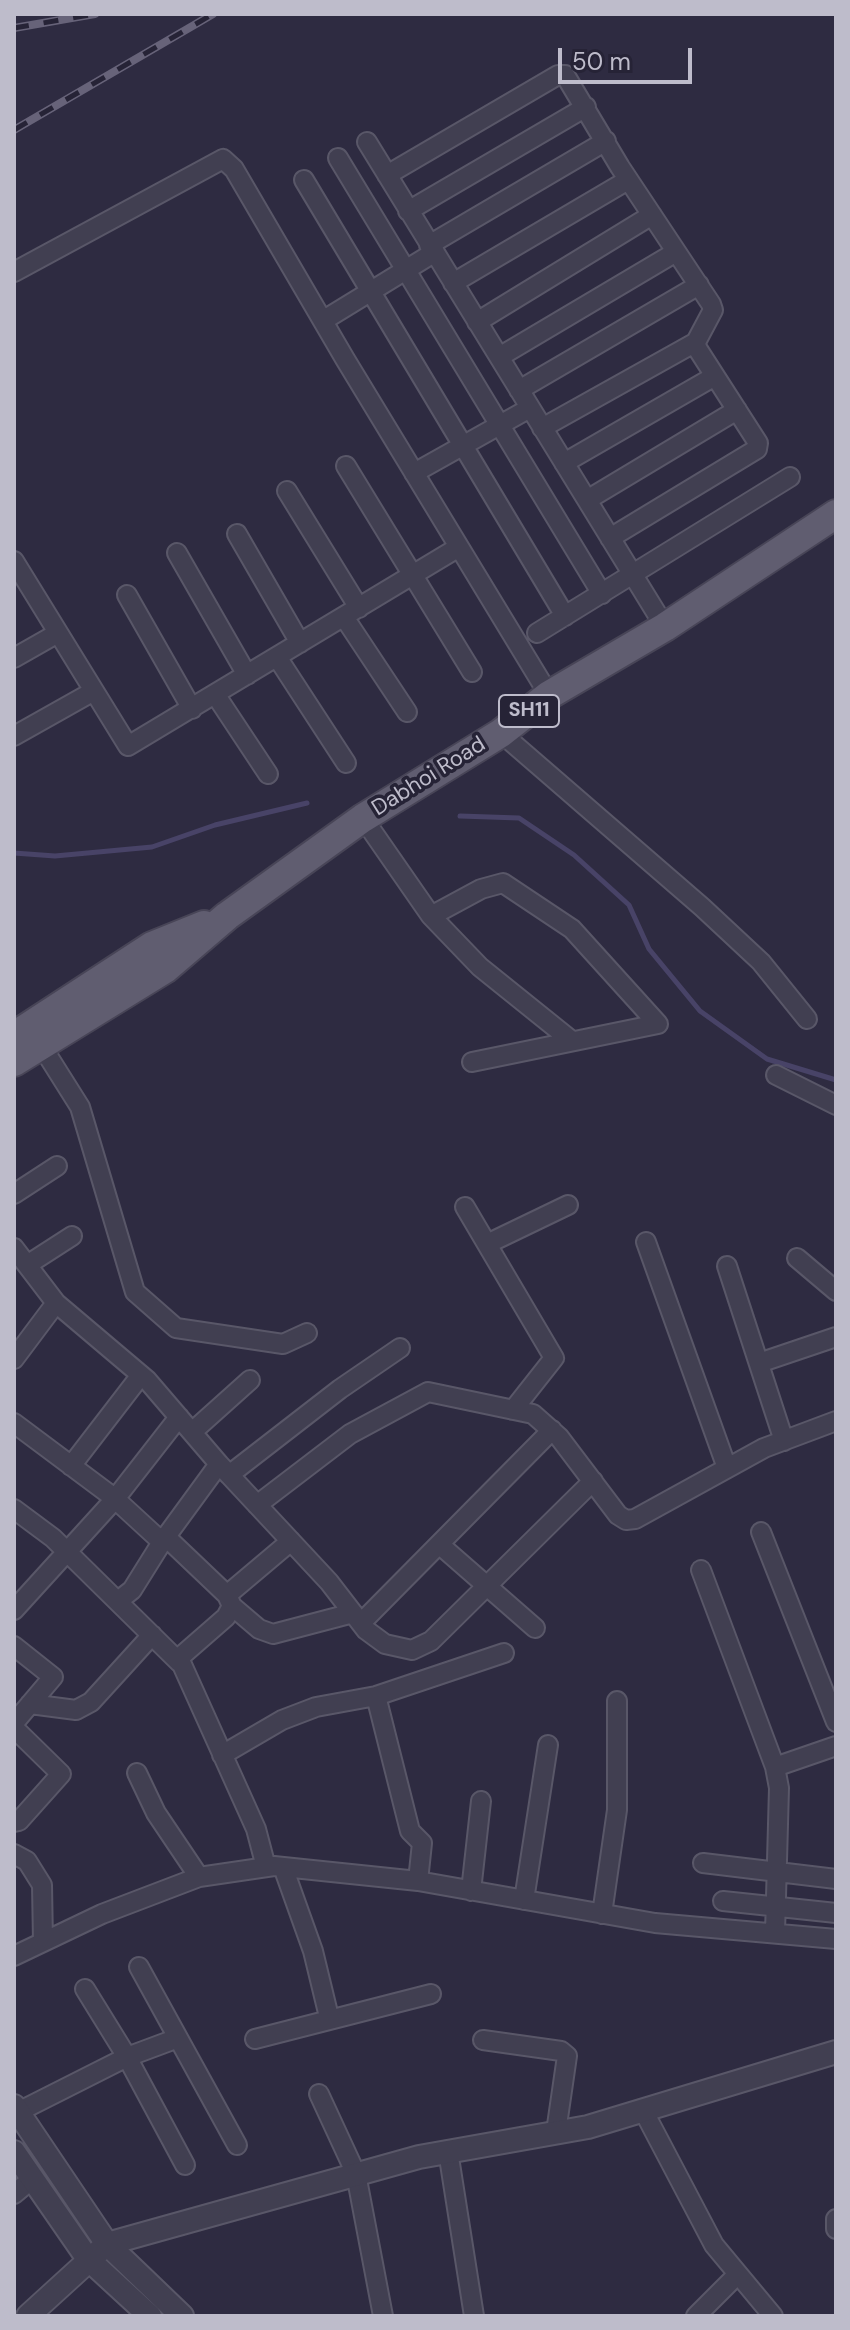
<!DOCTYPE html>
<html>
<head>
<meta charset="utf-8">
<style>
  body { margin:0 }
  #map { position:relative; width:850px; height:2330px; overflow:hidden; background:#2e2b41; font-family:"DM Sans",sans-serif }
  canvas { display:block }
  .frame { position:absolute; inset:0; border:16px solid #bebccb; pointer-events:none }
  .scale { position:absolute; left:558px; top:48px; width:134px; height:36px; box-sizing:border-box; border:4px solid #bebccb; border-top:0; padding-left:10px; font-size:24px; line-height:28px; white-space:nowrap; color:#bebccb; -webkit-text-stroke:6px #262336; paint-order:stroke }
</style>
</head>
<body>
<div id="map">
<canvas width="850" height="2330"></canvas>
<div class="frame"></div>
<div class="scale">50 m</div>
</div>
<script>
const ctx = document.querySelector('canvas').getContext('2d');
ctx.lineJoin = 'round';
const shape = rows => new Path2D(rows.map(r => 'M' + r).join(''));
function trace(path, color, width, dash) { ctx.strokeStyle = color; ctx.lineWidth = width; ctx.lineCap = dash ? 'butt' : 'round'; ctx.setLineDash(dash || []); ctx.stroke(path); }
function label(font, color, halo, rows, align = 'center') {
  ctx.font = font + ' "DM Sans",sans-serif'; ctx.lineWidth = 7; ctx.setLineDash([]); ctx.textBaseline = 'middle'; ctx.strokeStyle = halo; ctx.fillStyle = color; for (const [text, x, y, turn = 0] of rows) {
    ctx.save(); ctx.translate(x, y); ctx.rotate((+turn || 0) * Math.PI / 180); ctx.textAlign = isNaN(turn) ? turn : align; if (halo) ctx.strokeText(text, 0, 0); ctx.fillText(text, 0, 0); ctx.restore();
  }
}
const stream = shape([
  [460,816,519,818,574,855,629,905,649,949,700,1011,767,1059,836,1080],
  [14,853,55,856,152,847,215,825,307,803]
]);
const minor = shape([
  [367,142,665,627],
  [338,158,602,594],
  [387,175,558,75,565,75,620,167,711,304,713,310,696,342,697,348,758,443,757,449,610,538],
  [304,180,565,616],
  [408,211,586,107],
  [429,245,606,141],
  [14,272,223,159,234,169,345,359,549,695],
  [453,283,628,180],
  [324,320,435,252],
  [477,322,652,215],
  [499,357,676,252],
  [519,390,699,285],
  [542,428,696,342],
  [564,463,715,376],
  [346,466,472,672],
  [414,473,530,408],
  [287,491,359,608],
  [587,500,737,410],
  [237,534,300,643],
  [177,553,247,675],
  [14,561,128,746,459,547],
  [127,595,192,709],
  [344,617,407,712],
  [537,633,790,477],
  [277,657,346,763],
  [14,658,58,633],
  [215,694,268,774],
  [501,733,702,907,761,962,807,1019],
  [14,736,94,691],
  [363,818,431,916,481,889,503,883,572,929,658,1024,472,1062],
  [431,916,480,967,572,1041],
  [41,1045,80,1107,135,1292,176,1328,283,1344,307,1333],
  [776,1075,836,1105],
  [14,1194,57,1166],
  [465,1207,554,1358,513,1410],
  [646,1242,727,1468],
  [487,1244,568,1205],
  [14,1248,56,1303,147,1380,219,1464,162,1542,132,1590,118,1601],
  [797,1258,836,1291],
  [27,1265,72,1236],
  [727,1266,784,1441],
  [14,1359,56,1303],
  [759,1363,836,1337],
  [14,1423,113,1497,162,1542],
  [192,1432,250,1380],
  [219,1464,329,1582,366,1630,385,1644,412,1650,431,1641,593,1481],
  [71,1466,141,1375],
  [229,1475,340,1389,400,1348],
  [257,1505,350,1434,428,1392,533,1414,559,1437,618,1515,626,1520,635,1519,764,1448,836,1421],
  [14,1509,53,1538,179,1662],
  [761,1532,836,1722],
  [165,1536,227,1595,232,1606,226,1617,179,1658,256,1829,266,1867],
  [440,1545,535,1628],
  [701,1570,775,1767,779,1788,775,1933],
  [227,1595,291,1541],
  [232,1606,259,1629,273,1634,353,1613],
  [14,1610,115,1499,179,1417],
  [361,1623,552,1430],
  [14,1646,53,1677,14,1723],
  [376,1696,410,1831,422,1843,418,1881],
  [30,1704,76,1710,91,1702,152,1635],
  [14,1728,61,1774,19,1821,14,1822],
  [222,1755,282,1720,316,1707,376,1696,504,1653],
  [775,1767,836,1746],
  [137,1773,156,1813,199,1877],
  [14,1854,27,1861,42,1885,43,1942],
  [703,1863,836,1879],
  [283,1867,313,1951,329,2017],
  [471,1891,481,1801],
  [524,1900,548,1745],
  [723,1901,836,1913],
  [602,1914,617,1810,617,1701],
  [14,1956,102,1914,199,1877,274,1866,418,1881,655,1923,836,1939],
  [139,1967,237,2145],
  [178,2038,127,2057,185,2165],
  [255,2039,431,1994],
  [483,2040,561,2051,567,2056,556,2132],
  [319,2094,356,2174,383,2316],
  [643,2110,714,2245,773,2316],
  [18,2112,127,2057,85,1989],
  [448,2151,474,2316],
  [14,2194,32,2179],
  [836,2219,836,2229],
  [696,2316,738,2274]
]);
const tertiary = shape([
  [14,2106,107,2244,182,2316],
  [14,2152,88,2259,150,2316],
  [28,2316,107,2244,419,2157,588,2127,836,2052]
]);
const primary = shape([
  [14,1036,152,946,204,925],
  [14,1062,165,969,227,916,363,818,501,733,549,695,665,627,836,514]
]);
const rail = shape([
  [14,28,95,14],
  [14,130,213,14]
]);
const shields = [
  [529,711,60]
];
const shieldNames = [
  ["SH11",529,711]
];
const streetNames = [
  ["Dabhoi Road",429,777,-32]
];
trace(stream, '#484367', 5);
trace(minor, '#595768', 22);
trace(tertiary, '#595768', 26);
trace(primary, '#484557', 32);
trace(minor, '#413f51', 18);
trace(tertiary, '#413f51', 22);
trace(primary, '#605d70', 28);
trace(rail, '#676379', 8);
trace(rail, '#262336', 5, [15]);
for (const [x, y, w] of shields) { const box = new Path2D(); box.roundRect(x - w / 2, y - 16, w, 32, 6); ctx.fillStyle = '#262336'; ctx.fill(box); trace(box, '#bebccb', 2); }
label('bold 20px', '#bebccb', null, shieldNames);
label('22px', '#bebccb', '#262336', streetNames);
</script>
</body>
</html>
